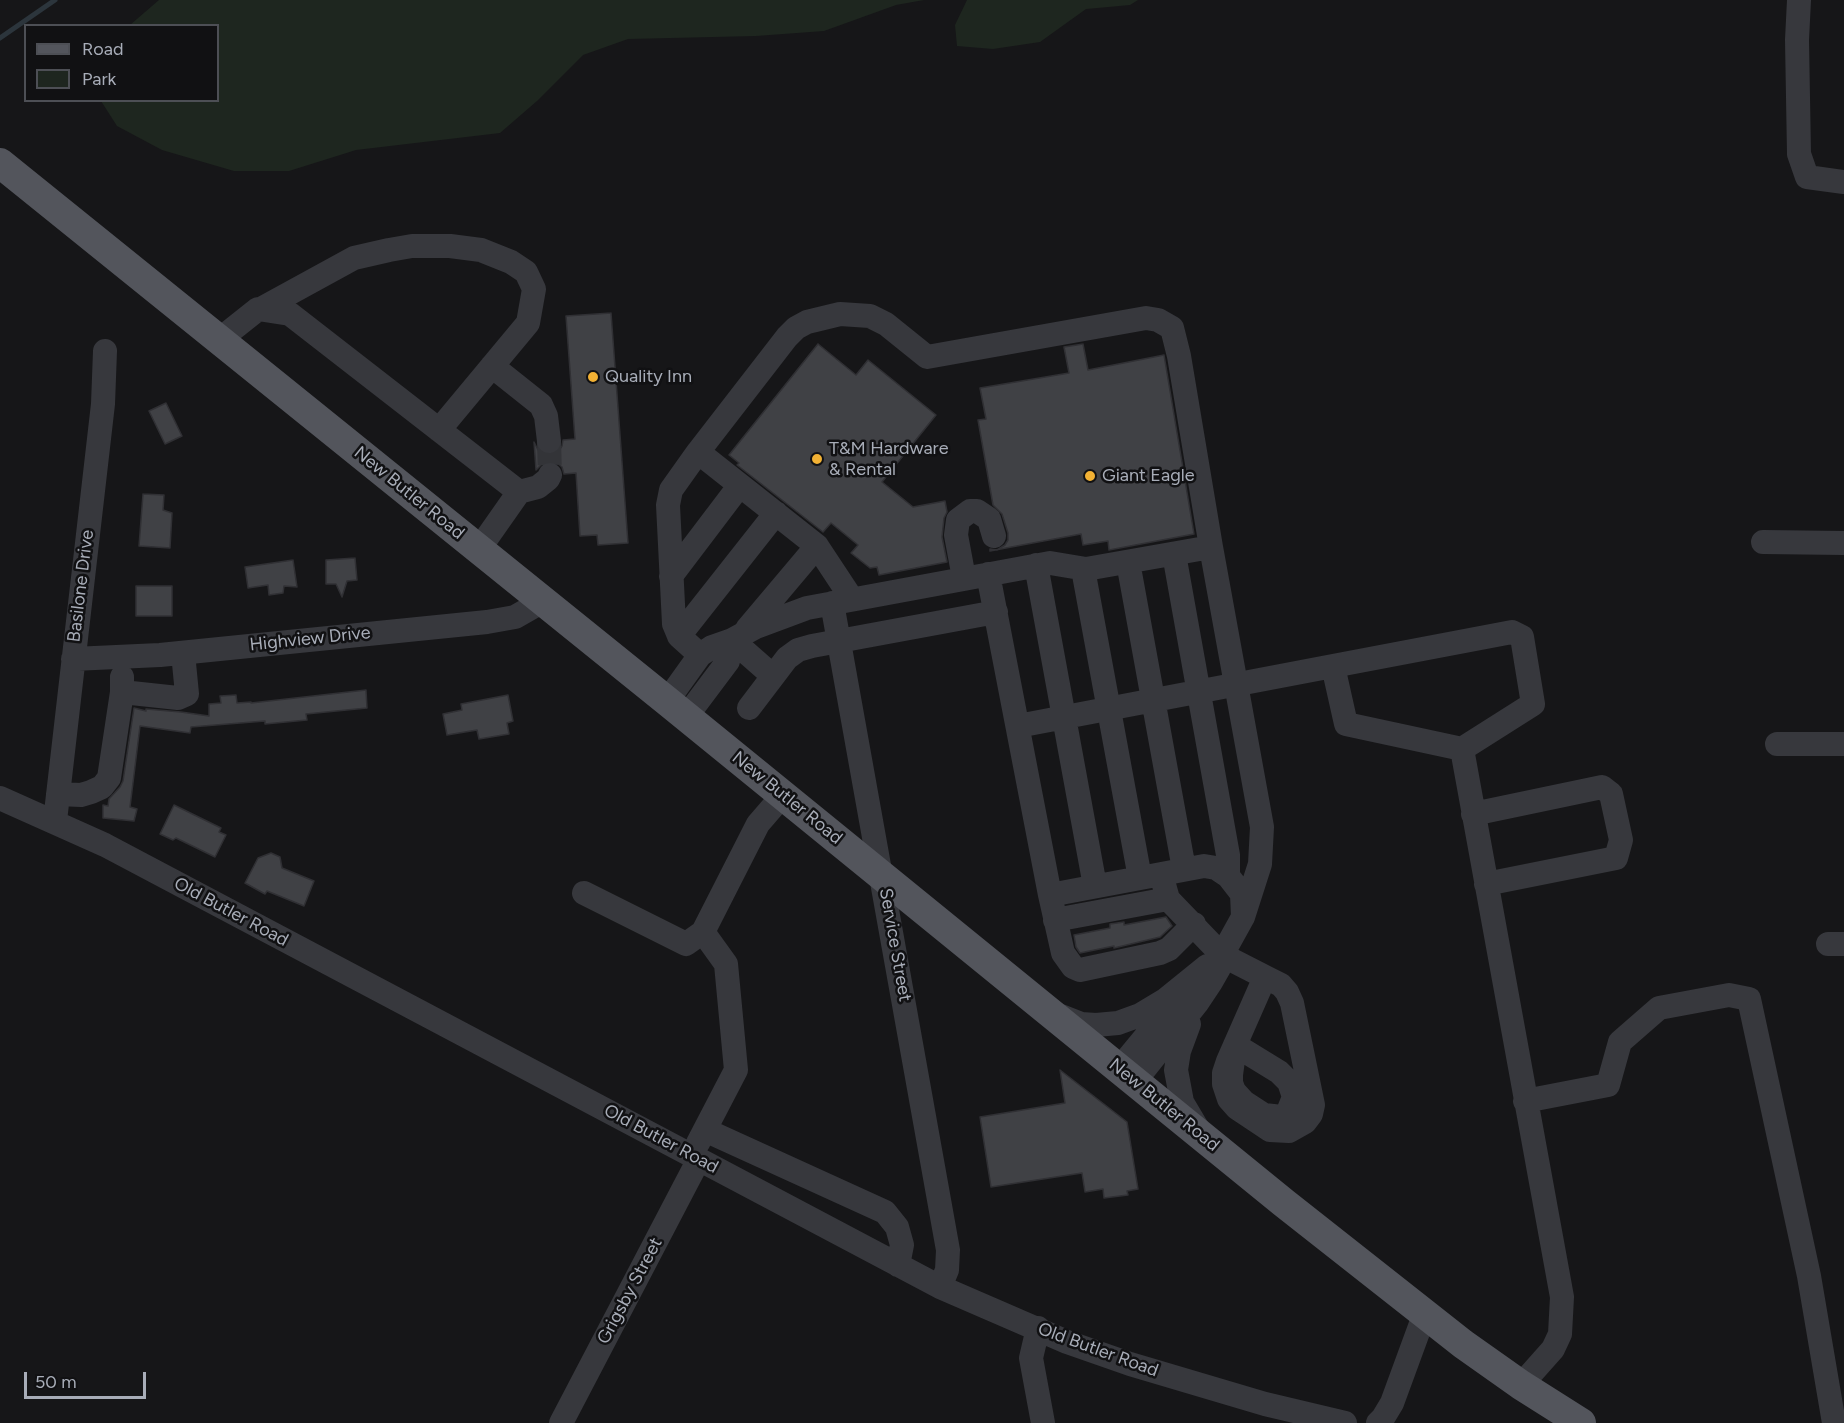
<!DOCTYPE html>
<html>
<head>
<meta charset="utf-8">
<style>
  body { margin:0 }
  #map { position:relative; width:1844px; height:1423px; overflow:hidden; background:#161618; font-family:Figtree,sans-serif }
  canvas { display:block }
  .legend { position:absolute; left:24px; top:24px; width:195px; height:78px; box-sizing:border-box; background:#111113; border:2px solid #4d4f55; margin:0; padding:8px 10px; list-style:none; font-size:18px; color:#a8adb8 }
  .legend li { display:flex; align-items:center; gap:12px; height:30px }
  .legend b { width:30px; border:2px solid #4d4f55 }
  .scale { position:absolute; left:24px; top:1372px; width:122px; height:27px; box-sizing:border-box; border:3px solid #a8adb8; border-top:0; padding-left:8px; font-size:18px; line-height:21px; white-space:nowrap; color:#a8adb8; -webkit-text-stroke:4px #111113; paint-order:stroke }
</style>
</head>
<body>
<div id="map">
<canvas width="1844" height="1423"></canvas>
<ul class="legend">
<li><b style="height:8px;background:#53555c"></b>Road</li>
<li><b style="height:16px;background:#1e261f"></b>Park</li>
</ul>
<div class="scale">50 m</div>
</div>
<script>
const ctx = document.querySelector('canvas').getContext('2d');
ctx.lineJoin = 'round';
function paint(path, color) { ctx.fillStyle = color; ctx.fill(path, 'evenodd'); }
const shape = rows => new Path2D(rows.map(r => 'M' + r).join(''));
function trace(path, color, width, dash) { ctx.strokeStyle = color; ctx.lineWidth = width; ctx.lineCap = dash ? 'butt' : 'round'; ctx.setLineDash(dash || []); ctx.stroke(path); }
function label(font, color, halo, rows, align = 'center') {
  ctx.font = font + ' Figtree,sans-serif'; ctx.lineWidth = 5; ctx.setLineDash([]); ctx.textBaseline = 'middle'; ctx.strokeStyle = halo; ctx.fillStyle = color; for (const [text, x, y, turn = 0] of rows) {
    ctx.save(); ctx.translate(x, y); ctx.rotate((+turn || 0) * Math.PI / 180); ctx.textAlign = isNaN(turn) ? turn : align; if (halo) ctx.strokeText(text, 0, 0); ctx.fillText(text, 0, 0); ctx.restore();
  }
}
const green = shape([
  [159,0,924,0,896,5,824,31,756,36,628,39,583,55,537,101,500,133,356,150,289,171,234,171,162,150,117,126,101,101,218,100,218,26,130,25],
  [967,0,1138,0,1130,5,1086,9,1040,42,993,49,957,46,955,25]
]);
const stream = shape([
  [0,38,55,0]
]);
const building = shape([
  [611,313,628,543,598,545,597,535,580,536,576,473,564,474,562,467,556,462,550,461,542,464,536,470,534,442,538,450,544,454,550,455,558,452,562,446,563,440,575,439,566,316,611,313],
  [818,344,856,375,868,360,936,415,882,482,913,507,945,501,947,512,944,518,942,537,947,562,879,575,877,567,870,568,851,553,858,545,831,523,823,532,737,465,739,463,729,455,818,344],
  [1083,344,1088,370,1164,355,1194,534,1109,550,1108,541,1083,545,1081,534,990,551,990,549,997,550,1005,545,1008,540,1008,533,1002,514,993,505,978,420,986,419,980,388,1069,373,1064,347,1083,344],
  [166,403,182,436,165,444,149,411,166,403],
  [143,494,164,495,163,510,172,513,170,548,139,546,143,494],
  [355,558,357,580,347,581,342,597,336,584,326,584,326,560,355,558],
  [293,560,297,587,284,586,283,593,269,595,268,585,248,588,245,567,293,560],
  [136,586,172,586,172,616,136,616,136,586],
  [366,690,367,708,306,714,307,720,265,724,265,721,191,727,190,733,140,726,130,807,137,809,134,821,103,818,103,805,108,806,109,799,120,787,123,781,134,708,146,711,146,709,181,712,209,716,209,704,221,703,220,696,236,695,237,703,251,702,251,703,366,690],
  [508,695,513,721,507,723,509,734,479,739,477,730,447,735,443,714,462,710,461,704,508,695],
  [174,805,221,828,219,832,226,835,215,857,176,838,173,840,160,834,174,805],
  [271,853,280,857,282,868,314,881,304,906,267,891,265,894,245,883,258,858,271,853],
  [1166,917,1172,926,1160,937,1114,948,1114,946,1080,953,1076,947,1074,935,1110,928,1110,924,1124,922,1124,925,1166,917],
  [1060,1070,1127,1122,1138,1189,1127,1191,1128,1195,1104,1198,1103,1189,1085,1192,1082,1173,991,1187,980,1117,1065,1103,1060,1070]
]);
const minorTunnel = shape([
  [549,441,550,475]
]);
const minor = shape([
  [1799,0,1797,40,1799,154,1807,177,1844,182],
  [259,310,354,258,389,250,412,246,450,246,481,250,511,262,526,272,534,289,528,323,439,430],
  [219,340,258,309,290,314,519,492,479,549],
  [492,366,541,405,546,416,549,441],
  [698,452,787,337,796,328,807,322,840,314,870,316,886,324,927,357,1146,318,1158,320,1172,328,1179,356,1211,547],
  [519,492,538,487,548,479,550,475],
  [1763,542,1844,543],
  [1174,554,1228,855,1228,876],
  [1128,562,1184,869],
  [1036,565,1095,886],
  [1083,569,1140,878],
  [988,574,1050,895,1204,866,1216,868,1228,876,1242,894,1243,917,1222,955,1219,968,1211,982,1197,1003,1135,1081],
  [671,576,740,485],
  [964,578,956,535,958,520,970,511,977,511,989,519,994,536],
  [832,603,948,1250,947,1270,940,1287],
  [747,629,817,546],
  [679,636,776,513],
  [732,640,773,676],
  [700,655,679,636,674,624,668,505,671,490,698,452,817,546,852,599],
  [73,659,160,655,487,622,515,617,543,601],
  [122,677,122,692,178,698,187,694,183,653],
  [667,701,700,655,712,647,732,640,756,627,807,608,1050,563,1086,569,1211,547,1262,827,1260,864,1243,917],
  [749,708,787,658,798,650,812,646,996,612],
  [686,717,728,661,732,640],
  [1018,726,1333,666,1346,724,1462,749,1533,704,1522,637,1512,632,1333,666],
  [1777,744,1844,744],
  [1462,749,1562,1297,1560,1334,1553,1349,1521,1385],
  [58,794,81,795,91,792,102,787,109,778,122,692],
  [0,798,105,845,940,1287,1067,1342,1130,1364,1265,1404,1345,1423],
  [1473,814,1602,787,1611,794,1621,840,1616,858,1486,884],
  [55,821,103,404,105,351],
  [1161,874,1168,899,1222,955,1265,977,1228,1061,1224,1073,1224,1084,1229,1099,1237,1108,1270,1130,1289,1131,1305,1122,1311,1114,1313,1105,1292,1003,1287,992,1281,985,1265,977],
  [584,893,686,944,703,932,758,824,783,795],
  [1050,895,1063,953,1073,967,1080,970,1160,953,1169,949,1194,924],
  [1055,920,1168,899],
  [1828,944,1844,944],
  [1058,1015,1081,1024,1096,1025,1118,1023,1140,1015,1165,1000,1207,966],
  [1189,1024,1179,1051,1176,1070,1182,1102,1198,1129],
  [1235,1045,1279,1072,1289,1082,1294,1097,1288,1112,1282,1117,1264,1115,1244,1102,1234,1091,1231,1083,1231,1075,1235,1045],
  [1119,1069,1176,1000],
  [1525,1101,1608,1085,1620,1042,1659,1008,1729,995,1749,999,1809,1276,1834,1423],
  [705,1130,885,1212,897,1227,902,1245,898,1265],
  [698,1143,736,1070,726,964,703,932],
  [1038,1328,1031,1358,1043,1423],
  [561,1423,699,1159],
  [1378,1423,1383,1418,1392,1403,1425,1313]
]);
const major = shape([
  [0,163,667,701,1284,1203,1463,1344,1521,1385,1581,1423]
]);
const markers = [
  [593,377,6,"#f2b134"],
  [817,459,6,"#f2b134"],
  [1090,476,6,"#f2b134"]
];
const poiNames = [
  ["Quality Inn",605,377],
  ["T&M Hardware",829,449],
  ["& Rental",829,470],
  ["Giant Eagle",1102,476]
];
const streetNames = [
  ["New Butler Road",409,493,39],
  ["Basilone Drive",81,586,-83],
  ["Highview Drive",310,639,-6],
  ["New Butler Road",787,798,39],
  ["Old Butler Road",231,912,28],
  ["Service Street",895,945,80],
  ["New Butler Road",1164,1105,39],
  ["Old Butler Road",661,1139,28],
  ["Grigsby Street",630,1291,-62],
  ["Old Butler Road",1098,1350,20]
];
paint(green, '#1e261f');
trace(stream, '#2c353c', 5);
paint(building, '#404145');
trace(building, '#303034', 1.5);
trace(minorTunnel, '#333438', 24, [24, 12]);
trace(minor, '#37383d', 24);
trace(major, '#53555c', 30);
for (const [x, y, r, color] of markers) { const dot = new Path2D(); dot.arc(x, y, r, 0, 2 * Math.PI); ctx.fillStyle = color; ctx.fill(dot); trace(dot, '#111113', 2); }
label('18px', '#a8adb8', '#111113', poiNames, 'left');
label('18px', '#a8adb8', '#111113', streetNames);
</script>
</body>
</html>
